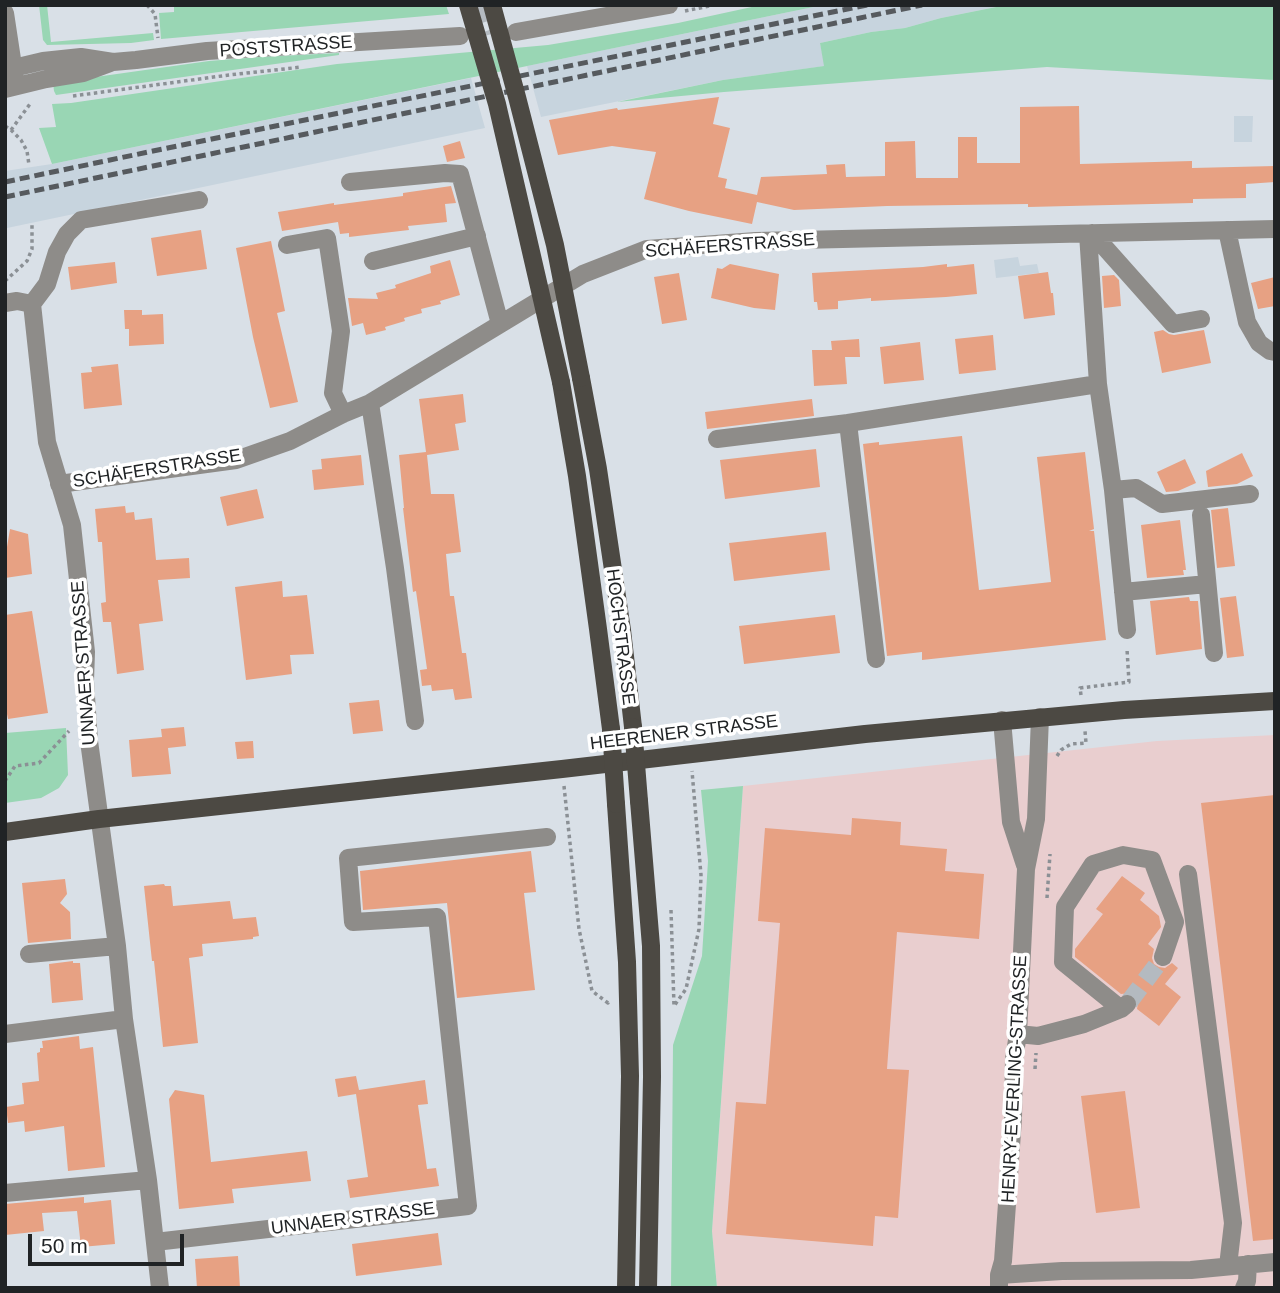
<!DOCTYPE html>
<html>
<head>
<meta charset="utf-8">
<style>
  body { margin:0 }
  #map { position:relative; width:1280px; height:1293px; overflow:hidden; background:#d9e0e7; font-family:Arial,sans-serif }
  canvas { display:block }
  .frame { position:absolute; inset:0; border:7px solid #202325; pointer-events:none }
  .scale { position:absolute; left:28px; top:1234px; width:156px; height:32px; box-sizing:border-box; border:4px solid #202325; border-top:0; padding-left:9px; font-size:21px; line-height:24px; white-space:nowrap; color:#202325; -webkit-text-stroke:5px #fff; paint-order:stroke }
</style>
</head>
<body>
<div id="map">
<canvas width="1280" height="1293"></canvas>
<div class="frame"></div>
<div class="scale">50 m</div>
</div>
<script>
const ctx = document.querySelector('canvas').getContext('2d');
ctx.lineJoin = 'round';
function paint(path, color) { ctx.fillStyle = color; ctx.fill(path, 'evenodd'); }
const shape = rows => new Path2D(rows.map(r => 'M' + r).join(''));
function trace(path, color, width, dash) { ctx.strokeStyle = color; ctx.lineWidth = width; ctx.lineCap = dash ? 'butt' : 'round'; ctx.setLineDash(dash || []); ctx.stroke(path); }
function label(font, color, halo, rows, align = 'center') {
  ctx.font = font + ' Arial,sans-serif'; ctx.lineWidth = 7; ctx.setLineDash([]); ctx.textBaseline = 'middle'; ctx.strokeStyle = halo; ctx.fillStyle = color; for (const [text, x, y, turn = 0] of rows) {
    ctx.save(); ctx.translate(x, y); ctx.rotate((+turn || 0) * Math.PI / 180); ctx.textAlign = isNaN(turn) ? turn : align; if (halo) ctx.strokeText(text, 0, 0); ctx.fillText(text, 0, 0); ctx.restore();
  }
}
const commercial = shape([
  [1275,735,1275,1288,717,1288,712,1231,743,786,1157,741]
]);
const built = shape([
  [823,5,1011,5,996,7,941,18,905,28,871,32,820,43,825,66,723,80,541,117,527,66],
  [471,78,485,128,7,228,5,244,5,171,52,164],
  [1234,116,1253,116,1252,142,1234,142],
  [1018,257,1020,266,1037,264,1039,273,996,278,994,260]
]);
const green = shape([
  [39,5,47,5,51,42,153,33,154,40,131,43,47,45,43,40],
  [174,5,446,5,449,14,161,39,159,13,174,12],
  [761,5,823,5,52,164,39,128,56,127,52,104,71,103,337,64,548,45,678,23],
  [1011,5,1275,5,1275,80,1047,67,724,92,617,102,723,80,824,66,820,43,871,32,905,28,941,18,996,7],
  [339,53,339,55,56,95,54,91,53,83,209,61,259,57],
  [66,728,68,775,59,788,41,798,5,803,5,733],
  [743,786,712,1231,717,1288,671,1288,673,1045,702,956,708,861,701,790]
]);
const building = shape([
  [719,97,713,124,730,128,718,177,727,179,725,188,757,195,761,177,827,174,826,165,845,164,846,177,885,176,885,142,915,141,916,178,958,178,958,137,977,137,977,163,1020,163,1020,107,1079,106,1080,164,1192,161,1192,168,1275,166,1275,182,1246,184,1246,198,1193,199,1193,203,1028,207,1028,204,887,206,794,210,757,202,752,224,689,211,644,199,656,152,612,146,558,155,549,120,617,108,618,110],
  [460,141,465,158,447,162,443,146],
  [451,186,456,203,445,204,447,222,408,226,409,230,349,237,349,233,340,234,338,222,282,231,278,212,334,203,334,205,403,196,403,193],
  [201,230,207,269,157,276,151,238],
  [271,241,285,311,277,313,298,402,270,408,253,337,236,248],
  [450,260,460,295,440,301,441,304,421,309,422,313,404,318,405,321,385,327,386,330,366,335,363,323,352,326,348,298,378,299,376,293,396,288,395,285,431,273,430,266],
  [115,262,117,283,71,290,68,267],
  [730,264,779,274,775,310,754,308,711,298,717,268,722,269],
  [947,264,947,267,974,264,977,294,946,297,871,301,871,298,838,301,838,309,818,310,817,302,814,302,812,273,923,267],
  [1048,272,1051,293,1053,293,1055,315,1024,319,1018,276],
  [679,273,687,320,662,324,654,277],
  [1114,275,1119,280,1121,306,1104,308,1102,276],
  [1275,277,1275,306,1258,309,1251,283],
  [124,310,142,310,142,315,163,314,164,344,129,346,129,329,125,329],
  [1163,330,1169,334,1174,335,1204,330,1211,363,1162,373,1154,332],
  [993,335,996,370,959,374,955,339],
  [859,339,860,357,845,357,847,384,814,386,812,350,832,350,831,341],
  [920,342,924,380,884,384,880,347],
  [118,364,122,405,84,409,81,373,92,372,91,367],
  [463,394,466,422,455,424,459,450,427,455,431,494,454,494,461,552,446,554,450,596,454,596,462,653,466,653,472,698,455,700,453,689,432,691,431,685,422,686,420,670,427,669,416,591,413,592,403,508,404,508,399,455,426,452,419,399],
  [812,399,814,416,707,429,705,412],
  [962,436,979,590,1051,582,1037,457,1085,452,1094,529,1089,531,1094,531,1106,640,922,660,922,652,887,656,863,444,879,442,879,445],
  [816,449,820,487,725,499,720,460],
  [1242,453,1253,476,1237,484,1208,487,1206,471],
  [361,455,364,485,314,490,312,470,322,469,321,459],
  [1185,459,1196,483,1178,491,1166,492,1157,472],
  [257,489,264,518,227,526,220,497],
  [125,506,126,513,134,512,135,520,152,518,156,560,189,558,190,578,158,580,163,621,139,624,144,670,117,674,111,622,103,622,101,603,106,602,102,542,98,542,95,509],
  [1228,508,1235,566,1217,568,1211,510],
  [1180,520,1186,570,1183,570,1184,575,1147,578,1141,525],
  [10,529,28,534,32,574,5,578,5,559],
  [826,532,830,570,734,581,729,543],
  [282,581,283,597,307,595,314,654,290,655,292,674,246,680,235,587],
  [1236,596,1244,656,1227,658,1220,598],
  [1189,597,1190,601,1198,601,1202,649,1156,655,1150,601],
  [32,611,48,713,8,719,5,704,5,615],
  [835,615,840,653,744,664,739,626],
  [379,700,383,731,353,734,349,703],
  [184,727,186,746,168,748,171,774,132,777,129,740,162,737,161,729],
  [253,741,254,758,237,759,235,742],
  [1275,795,1275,1239,1253,1241,1201,803],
  [852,818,901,822,900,845,947,849,945,871,984,874,979,939,897,932,887,1069,909,1070,898,1218,875,1216,873,1246,726,1234,736,1102,766,1104,780,923,758,921,765,828,851,835],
  [531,851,536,892,524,893,535,990,457,998,447,903,363,910,360,871],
  [1122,876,1145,893,1140,900,1159,916,1161,927,1148,944,1154,949,1152,958,1154,964,1159,967,1165,968,1172,963,1178,968,1165,984,1181,997,1159,1026,1137,1009,1138,1003,1135,996,1130,993,1121,994,1075,957,1075,949,1103,914,1096,909],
  [65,879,67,894,60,903,70,912,71,939,28,943,22,883],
  [164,884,165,886,171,886,173,906,230,901,233,919,256,917,259,936,253,937,253,939,202,944,203,956,189,958,198,1043,163,1047,154,961,152,961,144,886],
  [73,961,73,963,80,963,83,1000,52,1003,49,964],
  [79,1036,80,1049,93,1047,105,1167,68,1171,64,1126,25,1132,24,1121,8,1123,6,1107,24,1104,22,1083,39,1081,37,1053,40,1052,40,1048,43,1048,42,1041],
  [356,1076,359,1090,425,1080,428,1104,418,1105,427,1169,436,1168,439,1186,350,1198,347,1180,368,1177,356,1094,338,1097,335,1079],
  [175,1090,204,1095,211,1162,307,1151,311,1181,232,1189,234,1203,179,1209,169,1099],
  [1125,1091,1140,1208,1096,1213,1081,1096],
  [84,1197,84,1203,111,1200,115,1244,81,1247,77,1211,42,1213,44,1231,5,1235,5,1204],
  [438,1233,442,1265,356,1276,352,1244],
  [238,1256,240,1288,197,1288,195,1259]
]);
const minorTunnel = shape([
  [479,5,488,35],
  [1129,1002,1163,957]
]);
const path = shape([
  [147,5,155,14,158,38],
  [685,11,714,5],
  [73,96,229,75,302,67],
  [5,126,11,130,21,140,27,151,29,165],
  [11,130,30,104],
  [5,281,27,261,32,249,32,224],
  [1081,695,1080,688,1129,682,1127,649],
  [1057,756,1061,750,1071,744,1086,743,1085,731],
  [5,781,15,766,39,763,69,731],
  [564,786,579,929,592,991,608,1003,608,1000],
  [1047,898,1050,854],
  [671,910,674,1006,686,989,699,929,701,875,692,771],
  [1035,1069,1036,1053]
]);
const minor = shape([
  [5,13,15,79],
  [516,32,669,5],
  [5,70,43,61,81,57,113,62,136,60,207,51,460,36],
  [5,89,46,79,83,73,110,63],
  [350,182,445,173,460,174,500,324],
  [1227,230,1247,322,1259,343,1270,351,1275,352],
  [1092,233,1173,324,1201,319],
  [1088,234,1098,384,1113,490,1127,630],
  [287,245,327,238,341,331,333,393,343,414],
  [373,261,477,236],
  [5,303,17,301,32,304],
  [370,403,395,568,415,721],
  [717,439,848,423],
  [59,484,236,460,290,441,343,414,370,403,583,274,647,249,756,241,1275,229],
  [1113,490,1136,488,1162,504,1250,494],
  [1201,515,1214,653],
  [1123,592,1207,584],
  [876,659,848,423,1098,384],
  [1002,720,1011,822,1025,865],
  [1188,874,1233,1223,1228,1266],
  [29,954,117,946],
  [1121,1009,1063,962,1065,907,1093,864,1123,855,1152,860,1175,922,1163,957],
  [5,1034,124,1019],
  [1018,1034,1038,1036,1084,1024,1121,1009,1127,1004],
  [5,1193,148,1180],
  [155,1242,468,1206,437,917,353,922,348,858,547,837],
  [999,1275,1062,1271,1191,1270,1275,1262],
  [160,1288,148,1180,124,1019,117,946,89,741,85,681,86,652,72,525,47,442,32,304,47,284,57,252,67,234,81,220,199,200],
  [999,1288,999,1275,1003,1261,1013,1118,1014,1059,1018,1034,1026,869,1036,819,1040,717],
  [1244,1288,1247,1281,1248,1264]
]);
const major = shape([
  [581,378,598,469,622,630,633,727],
  [561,382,577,476,598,629,611,729],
  [639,801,651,946,652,1077,648,1288],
  [616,804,627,962,630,1076,626,1288],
  [5,832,99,819,562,769,865,734,1124,710,1275,701]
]);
const rail = shape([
  [5,182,153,151,867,5],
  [5,197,922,5]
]);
const majorBridge = shape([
  [468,5,497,104,561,382],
  [492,5,517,97,555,245,581,378],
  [633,727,639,801],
  [611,729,616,804]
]);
const streetNames = [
  ["POSTSTRASSE",286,47,-4],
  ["SCHÄFERSTRASSE",730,246,-4],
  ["SCHÄFERSTRASSE",157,469,-9],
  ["HOCHSTRASSE",620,637,83],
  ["UNNAER STRASSE",84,663,-94],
  ["HEERENER STRASSE",684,733,-7],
  ["HENRY-EVERLING-STRASSE",1015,1079,-87],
  ["UNNAER STRASSE",353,1219,-7]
];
paint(commercial, '#e9cecf');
paint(built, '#c7d4de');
paint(green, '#99d6b4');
paint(building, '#e7a183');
trace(minorTunnel, '#b4bac0', 18, [18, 9]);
trace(path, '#8b9095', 3.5, [3.5, 3.5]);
trace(minor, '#8e8c89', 18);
trace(major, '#4c4943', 18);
trace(rail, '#565a5e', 5, [10, 5]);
trace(majorBridge, '#4c4943', 18);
label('18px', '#202325', '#fff', streetNames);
</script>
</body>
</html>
